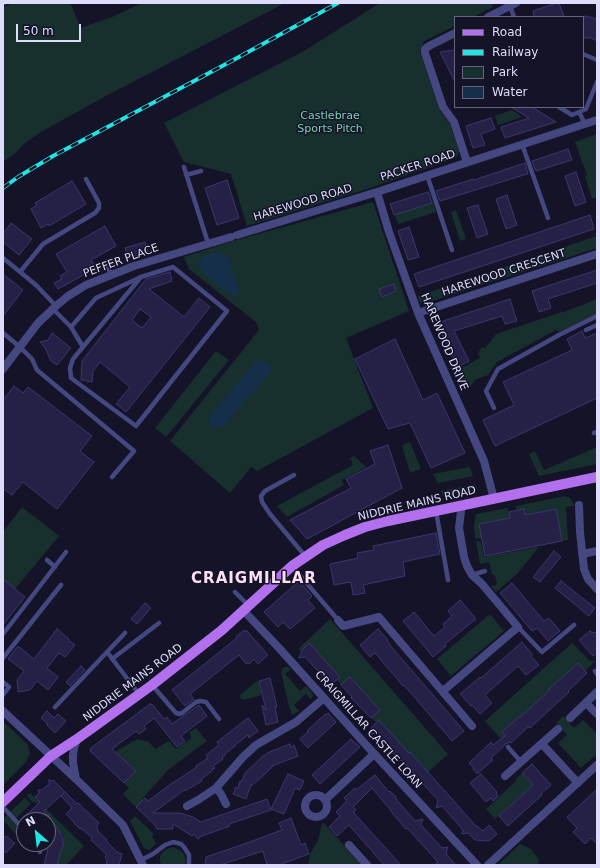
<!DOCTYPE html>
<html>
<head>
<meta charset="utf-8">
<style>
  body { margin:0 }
  #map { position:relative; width:600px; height:868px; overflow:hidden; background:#141327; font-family:"DejaVu Sans",sans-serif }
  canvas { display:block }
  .frame { position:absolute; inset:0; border:4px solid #ddddfb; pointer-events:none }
  .legend { position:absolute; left:454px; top:16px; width:130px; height:92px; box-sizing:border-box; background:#141327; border:1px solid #64647c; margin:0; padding:5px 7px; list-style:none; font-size:12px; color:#ddddfb }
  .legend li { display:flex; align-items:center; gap:8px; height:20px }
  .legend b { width:20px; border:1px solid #64647c }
  .north { position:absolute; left:16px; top:812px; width:40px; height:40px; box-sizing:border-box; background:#141327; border:1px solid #64647c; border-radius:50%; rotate:332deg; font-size:11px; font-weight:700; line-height:16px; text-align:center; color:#ddddfb }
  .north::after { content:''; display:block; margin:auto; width:14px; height:18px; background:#1fe5e4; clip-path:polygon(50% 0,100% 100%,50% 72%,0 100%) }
  .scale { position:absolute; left:16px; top:24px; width:65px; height:18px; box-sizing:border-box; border:2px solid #ddddfb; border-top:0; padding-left:5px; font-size:12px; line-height:14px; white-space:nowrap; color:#ddddfb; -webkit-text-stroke:3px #141327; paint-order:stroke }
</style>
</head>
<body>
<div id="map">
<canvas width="600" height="868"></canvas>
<div class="frame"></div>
<ul class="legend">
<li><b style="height:5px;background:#b270ee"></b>Road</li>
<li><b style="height:5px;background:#1fe5e4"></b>Railway</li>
<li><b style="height:11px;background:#17302d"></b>Park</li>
<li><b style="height:11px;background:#152e49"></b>Water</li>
</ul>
<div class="north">N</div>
<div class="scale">50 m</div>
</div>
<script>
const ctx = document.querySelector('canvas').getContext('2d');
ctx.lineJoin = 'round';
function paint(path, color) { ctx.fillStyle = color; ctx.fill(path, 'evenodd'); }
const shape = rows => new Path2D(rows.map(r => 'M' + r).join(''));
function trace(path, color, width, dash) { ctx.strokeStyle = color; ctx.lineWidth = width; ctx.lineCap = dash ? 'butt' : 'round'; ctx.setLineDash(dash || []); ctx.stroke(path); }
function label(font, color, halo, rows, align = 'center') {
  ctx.font = font + ' "DejaVu Sans",sans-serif'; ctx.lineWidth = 3; ctx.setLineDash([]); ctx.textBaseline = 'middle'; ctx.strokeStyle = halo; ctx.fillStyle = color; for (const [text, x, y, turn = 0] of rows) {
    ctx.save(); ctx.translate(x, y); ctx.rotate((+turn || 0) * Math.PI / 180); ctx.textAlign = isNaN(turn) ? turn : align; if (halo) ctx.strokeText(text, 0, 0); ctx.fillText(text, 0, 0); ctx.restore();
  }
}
const green = shape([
  [14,3,70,3,81,28,112,17,142,3,285,3,102,98,41,132,25,143,14,154,3,162,3,7],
  [380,3,492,3,493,7,473,17,455,17,455,26,424,41,420,52,440,111,450,124,459,151,458,155,456,157,453,159,367,189,247,226,231,174,184,162,164,123,304,51],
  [512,110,522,117,498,125,495,116],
  [597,134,597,197,592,199,585,176,587,175,575,142],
  [373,202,409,311,346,338,373,408,257,471,251,467,230,493,170,441,259,330,256,322,189,269,184,257,233,241],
  [433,202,436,212,398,224,395,215],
  [456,210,466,239,460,241,451,212],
  [597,236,597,248,426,303,422,303,419,301,418,296],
  [597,299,597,314,559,332,556,330,497,362,488,375,475,380,467,391,458,370,480,358,478,353,482,347,485,348,496,334,562,312,564,312,587,303],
  [216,351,229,360,166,437,155,428],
  [410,442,421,469,410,473,402,445],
  [597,447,597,464,539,476,529,454,535,451,544,470],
  [354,456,366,467,342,480,344,485,287,517,277,506,353,465,350,458],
  [470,467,473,476,438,483,433,474],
  [475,484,477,488,443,496,441,491],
  [565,496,570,498,573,503,574,506,566,507,568,540,562,541,556,509,525,515,524,509,516,510,516,506],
  [22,507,59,536,15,589,3,579,3,532],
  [508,508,510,518,479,524,482,538,475,539,474,526,476,514],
  [476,541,479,541,481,543,484,557,538,547,538,548,517,574,496,592,491,586,493,585,496,586,497,584,495,576,492,574,489,562,480,564],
  [490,614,504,631,451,676,437,659],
  [330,619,448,754,420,780,416,777,425,768,410,752,409,753,371,718,379,710,350,678,341,685,309,644,300,651,298,649],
  [572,643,590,661,595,661,585,671,578,663,559,681,559,682,520,717,519,717,502,732,505,736,504,737,505,744,485,721],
  [285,667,288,667,291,669,285,674,300,691,306,686,312,693,313,695,311,699,305,694,294,705,299,711,292,715,288,703,281,672,282,669],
  [258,680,262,695,243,700,239,696],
  [563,716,574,728,583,720,597,734,597,754,581,768,558,743,567,735,556,723],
  [3,721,28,745,30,753,27,761,3,785],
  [196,728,207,741,168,770,142,799,142,801,136,807,123,794,129,788,124,783,136,771,115,752,137,739,149,742,155,749,169,741,176,749,191,738,190,732],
  [522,773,533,785,495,819,486,809,516,781,515,780],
  [30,793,84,846,66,865,57,865,62,847,63,847,63,841,64,841,63,834,61,835,58,829,53,826,55,824,39,806,34,801,33,803,27,796],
  [25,798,31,804,16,818,10,812],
  [7,815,24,834,24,843,3,820,3,819],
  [135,816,154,834,152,836,156,843,156,844,149,850,144,848,130,821],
  [324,823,361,865,308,865,310,854,318,840,322,824],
  [520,844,531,849,539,860,538,865,498,865],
  [173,847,180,850,183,853,186,860,185,865,161,865,160,861,160,856,162,853,165,850]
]);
const water = shape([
  [217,252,223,254,228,258,239,291,234,297,225,291,211,280,199,267,200,262,203,256,211,253],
  [257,360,264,361,268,363,271,367,271,371,224,426,220,428,215,428,210,425,209,421,210,416]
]);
const building = shape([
  [557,3,559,3,564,17,534,17,533,11,557,3],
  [586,16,597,19,597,41,591,38,583,38,583,17,586,16],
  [455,50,455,82,440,52,455,50],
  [511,107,532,107,556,122,505,138,501,127,529,118,511,107],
  [491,118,495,129,481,134,485,145,473,148,466,126,491,118],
  [568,149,572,160,536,171,532,161,568,149],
  [525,163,528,174,527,174,440,201,436,191,473,179,474,180,525,163],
  [576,172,586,202,575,206,565,176,576,172],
  [227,180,239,218,217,225,205,188,227,180],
  [72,181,86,204,49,226,48,224,41,228,31,209,37,205,35,203,72,181],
  [428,192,428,193,429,193,432,203,394,215,390,204,428,192],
  [507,195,517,225,506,229,496,199,507,195],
  [478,205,488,234,477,238,467,208,478,205],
  [590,215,594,229,419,287,414,274,590,215],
  [11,223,32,239,19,255,3,242,3,234,11,223],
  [105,226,116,246,91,260,96,268,58,289,54,283,62,279,60,276,67,272,56,254,105,226],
  [409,227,419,257,408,260,398,231,409,227],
  [145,242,148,252,128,258,125,248,145,242],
  [597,270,597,283,548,299,551,308,539,312,532,291,597,270],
  [170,272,172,281,149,289,184,317,199,298,210,307,126,412,116,404,130,387,100,362,93,371,92,382,81,380,82,361,146,279,170,272],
  [140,309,151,317,142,328,132,320,140,309],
  [3,274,23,290,3,316,3,274],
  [394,284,396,291,382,297,379,289,394,284],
  [510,299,517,321,505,324,502,316,454,331,469,361,458,367,437,323,510,299],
  [582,331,585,338,597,333,597,398,495,446,483,420,514,405,503,382,572,350,567,339,582,331],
  [52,333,71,348,57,365,51,361,45,348,40,342,48,340,52,333],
  [395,339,423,400,437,393,465,453,431,468,410,423,388,429,355,359,395,339],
  [14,386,23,393,28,387,92,436,80,451,94,462,57,509,23,482,12,495,3,489,3,400,14,386],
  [388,445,402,488,307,539,290,520,351,488,346,479,375,464,370,451,388,445],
  [524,509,525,515,556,509,562,541,485,556,479,524,510,518,509,512,524,509],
  [436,533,440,554,403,562,405,576,363,585,365,593,353,595,351,582,334,585,330,564,358,558,357,553,374,550,373,546,436,533],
  [554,551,561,557,540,582,533,577,554,551],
  [3,579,25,597,3,625,3,579],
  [299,581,312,596,308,600,315,608,290,629,283,622,278,627,264,612,299,581],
  [561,581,595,608,589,616,555,588,561,581],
  [512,583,544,621,549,618,560,631,548,641,537,628,532,631,500,593,512,583],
  [460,600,476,619,445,644,446,646,433,657,403,621,414,612,434,636,445,627,443,624,452,616,448,611,460,600],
  [145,603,151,608,137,624,131,619,145,603],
  [57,629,69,639,68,640,75,645,65,657,59,653,47,668,58,677,48,690,37,681,30,690,18,692,17,680,24,671,8,659,18,646,34,659,57,629],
  [378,629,388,640,387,641,395,651,464,731,452,741,404,685,403,686,375,653,370,657,360,645,378,629],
  [243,631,247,631,268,655,258,664,254,659,249,664,248,663,246,664,239,655,190,694,194,699,185,706,172,690,237,638,236,637,243,631],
  [590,631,591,632,597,633,597,653,593,656,579,640,590,631],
  [522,642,532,654,531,656,539,665,526,675,518,666,485,695,492,703,480,714,472,705,471,706,460,694,480,677,481,678,522,642],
  [309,643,340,677,332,684,324,686,326,680,305,657,299,658,302,650,309,643],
  [578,663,587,673,568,691,569,692,530,728,528,727,511,743,510,742,505,744,504,746,491,758,493,760,477,774,473,769,474,768,469,763,491,742,493,745,505,736,502,732,519,717,520,717,549,691,548,690,578,663],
  [81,666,85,670,70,686,66,682,81,666],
  [350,677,380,710,371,718,351,698,352,697,341,685,350,677],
  [270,678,277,707,275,707,278,722,266,725,262,705,266,710,259,681,270,678],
  [150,704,153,705,164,719,167,717,172,724,199,705,207,716,181,736,185,741,177,747,154,718,144,726,146,729,139,734,136,731,112,749,136,771,124,783,90,751,91,748,150,704],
  [47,711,54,718,58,714,66,721,55,733,47,725,48,724,41,718,47,711],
  [328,713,336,722,308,748,300,739,308,732,307,731,325,714,326,715,328,713],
  [248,718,258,731,249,738,248,735,235,745,235,746,225,754,225,755,222,758,223,759,213,766,215,768,212,769,213,770,204,777,201,780,202,781,185,791,184,790,153,813,180,813,193,817,201,822,267,799,271,810,229,824,230,826,202,836,198,839,193,834,192,836,173,824,173,829,157,829,155,825,136,807,145,798,148,801,171,784,197,767,196,766,208,758,206,755,219,745,217,742,248,718],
  [379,720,409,753,410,752,476,826,477,826,483,831,489,825,497,834,489,841,475,840,468,833,462,834,463,830,442,806,436,808,438,800,401,760,394,762,396,756,375,733,369,735,372,727,379,720],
  [351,739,360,747,320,784,312,775,351,739],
  [290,744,291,748,294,745,298,756,272,766,273,766,264,775,252,785,251,785,246,799,233,794,236,787,238,788,240,781,242,781,245,773,263,756,267,754,267,753,290,744],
  [532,764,551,785,541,794,542,795,508,826,499,816,533,785,522,773,532,764],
  [288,774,304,781,300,790,295,788,284,814,271,809,288,774],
  [481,774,497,792,496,793,498,796,493,801,491,798,486,802,470,783,481,774],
  [375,775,389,792,390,791,396,797,395,798,415,821,423,819,421,825,442,848,448,847,446,852,447,853,446,854,456,865,434,865,438,862,407,828,406,829,392,813,392,812,372,788,353,807,356,810,353,812,401,865,384,865,349,825,337,836,329,827,340,816,336,812,347,801,344,798,355,788,356,790,375,775],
  [49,780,52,781,53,780,77,804,78,803,99,823,96,827,98,829,97,830,107,840,106,841,117,852,122,854,119,865,106,865,107,860,105,857,107,855,91,840,92,838,81,828,80,829,74,823,74,822,66,814,72,808,61,796,64,793,44,811,48,816,48,814,63,838,63,847,62,847,57,865,44,865,48,848,48,820,21,820,40,802,35,797,39,793,38,790,42,790,49,784,49,780],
  [597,789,597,844,591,838,585,844,573,832,577,828,567,817,597,789],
  [291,818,301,845,305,843,309,854,279,865,267,865,263,851,220,865,205,865,206,857,244,844,282,830,279,823,291,818],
  [6,836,15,843,6,853,3,850,3,839,6,836]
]);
const service = shape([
  [3,3,4,3],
  [510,6,514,17],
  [583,54,597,60],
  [559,107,572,115,586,109,597,82],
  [579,112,585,124],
  [522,144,548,218],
  [184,167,208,243],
  [186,175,201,171],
  [427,175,452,250],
  [3,258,36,285,56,306],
  [106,262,111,275],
  [20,272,43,244,95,213,99,208,99,203,86,179],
  [53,309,71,327,83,347],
  [71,327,96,298,141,277,173,267,227,311,136,426,71,378,70,368,73,359,141,277],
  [586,330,597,325],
  [3,333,20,347,32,359,37,370,134,451,112,477],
  [494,408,486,391,498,369,559,335,597,316],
  [594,433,597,432],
  [294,475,265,491,261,496,262,502,270,514,306,557],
  [436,511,448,580],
  [47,560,55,567],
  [292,566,338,620],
  [472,575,485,571],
  [235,592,249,606],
  [518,627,542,652,574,625],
  [3,634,66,552],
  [107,652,139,694],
  [3,658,61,585],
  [112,659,159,623],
  [595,671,597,674],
  [3,682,9,687,3,695],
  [152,685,176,713,179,714,182,713,196,702,200,701,206,702,219,719],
  [55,707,125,633],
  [508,747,521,762],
  [3,807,24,830],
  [37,844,40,852],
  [141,860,153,854,165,845,173,842,181,844,184,847,189,855,189,865]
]);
const minor = shape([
  [488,17,516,3],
  [455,33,429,46,425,49,425,53,443,107,454,122,467,162],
  [377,192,389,232,418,313,484,461,494,499],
  [237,235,377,192,597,120],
  [418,313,597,254],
  [3,369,38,323,56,306,68,296,86,285,134,266,231,237],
  [579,505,580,532,584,569,588,579,597,589],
  [582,554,597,551],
  [243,610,279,648,367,746,477,865],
  [338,620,343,626,379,617,472,726],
  [443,691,518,627,482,584,472,575,467,566,464,557,459,528,461,511,460,506],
  [586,703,597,714],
  [570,718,597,692],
  [542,744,578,783],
  [505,776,558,729],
  [216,788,221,794,226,804],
  '305 806a11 11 0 1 1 22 0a11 11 0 1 1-22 0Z',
  [325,800,374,754],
  [187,806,198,800,216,788,243,757,256,745,296,722,324,698],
  [349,845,367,865],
  [488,865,597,765]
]);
const tertiary = shape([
  [3,711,76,779,123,825,143,865],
  [76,779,73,763,73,755,74,748,77,739]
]);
const primary = shape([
  [3,802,51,756,77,739,152,685,222,630,292,566,323,545,345,535,365,527,388,521,597,477]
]);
const rail = shape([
  [3,188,18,177,53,156,226,64,338,3]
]);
const parkNames = [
  ["Castlebrae",330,116],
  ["Sports Pitch",330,129]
];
const streetNames = [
  ["PACKER ROAD",418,166,-18],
  ["HAREWOOD ROAD",303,203,-17],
  ["PEFFER PLACE",121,261,-20],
  ["HAREWOOD CRESCENT",504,273,-18],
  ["HAREWOOD DRIVE",444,342,67],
  ["NIDDRIE MAINS ROAD",417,504,-13],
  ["NIDDRIE MAINS ROAD",133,683,-37],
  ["CRAIGMILLAR CASTLE LOAN",368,730,48]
];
const districtNames = [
  ["CRAIGMILLAR",254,579]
];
paint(green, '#17302d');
paint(water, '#152e49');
paint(building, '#252146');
trace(building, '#3b366f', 1);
trace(service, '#444780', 4.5);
trace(minor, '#444780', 8);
trace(tertiary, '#444780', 8);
trace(primary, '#b270ee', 10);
trace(rail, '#1fe5e4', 4);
trace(rail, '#141327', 2.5, [8]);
label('11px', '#70d4b1', '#141327', parkNames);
label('11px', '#ddddfb', '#141327', streetNames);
ctx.letterSpacing = '1px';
label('bold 15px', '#fbdff4', '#141327', districtNames);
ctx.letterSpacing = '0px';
</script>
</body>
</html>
